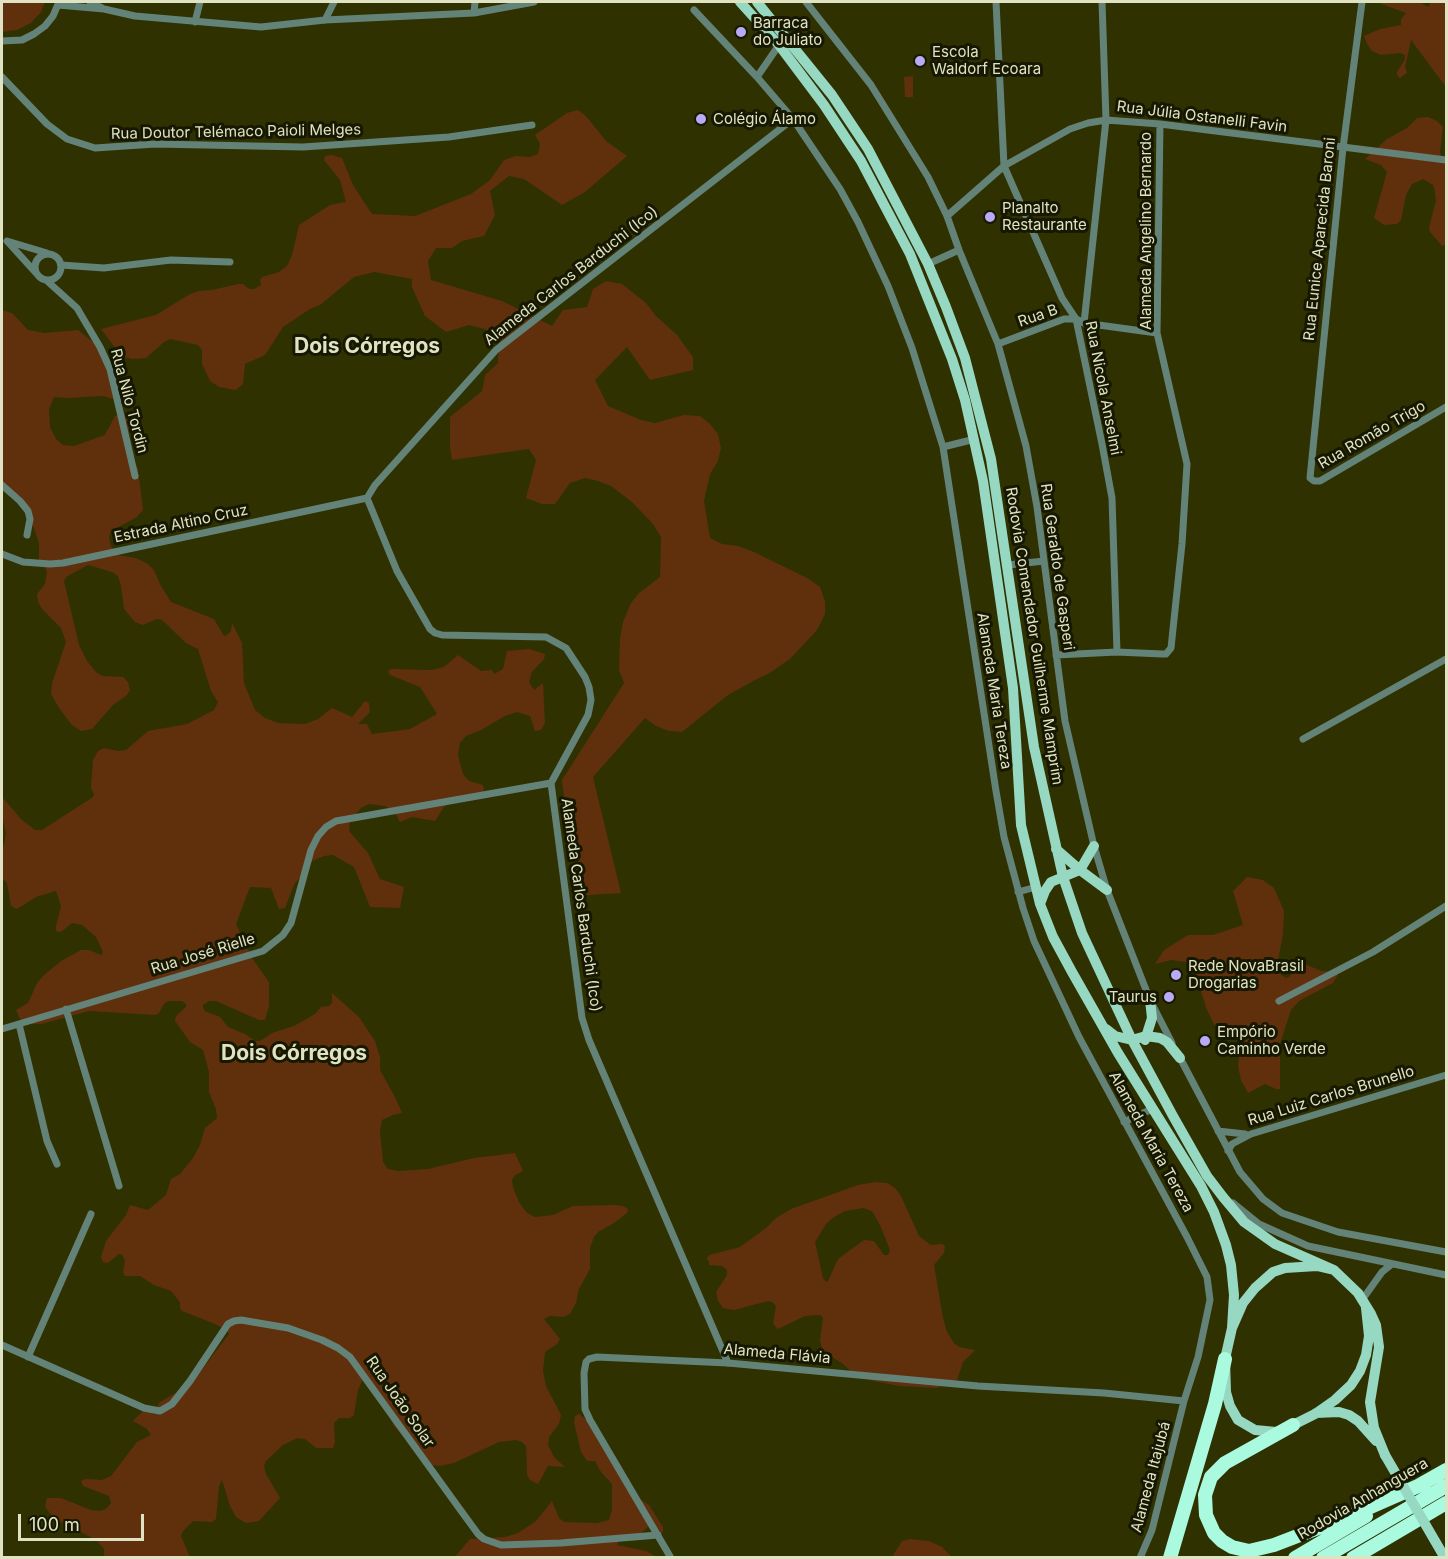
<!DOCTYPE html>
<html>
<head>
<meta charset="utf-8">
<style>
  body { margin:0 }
  #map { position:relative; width:1448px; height:1559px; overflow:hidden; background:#2f3100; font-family:Inter,sans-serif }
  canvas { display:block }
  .frame { position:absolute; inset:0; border:3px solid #e0e3c3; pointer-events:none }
  .scale { position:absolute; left:18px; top:1514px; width:126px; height:27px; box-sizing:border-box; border:3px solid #e0e3c3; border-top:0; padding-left:8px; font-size:18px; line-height:21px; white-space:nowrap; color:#e0e3c3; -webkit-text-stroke:4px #171801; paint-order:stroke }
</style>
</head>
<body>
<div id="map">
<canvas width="1448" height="1559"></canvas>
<div class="frame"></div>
<div class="scale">100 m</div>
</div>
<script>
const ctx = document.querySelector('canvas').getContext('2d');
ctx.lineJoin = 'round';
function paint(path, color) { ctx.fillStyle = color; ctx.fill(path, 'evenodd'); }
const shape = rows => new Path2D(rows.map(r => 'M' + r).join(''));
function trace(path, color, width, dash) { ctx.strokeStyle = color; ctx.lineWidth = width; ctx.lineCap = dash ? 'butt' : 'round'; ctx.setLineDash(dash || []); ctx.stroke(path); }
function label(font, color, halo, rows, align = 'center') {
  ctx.font = font + ' Inter,sans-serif'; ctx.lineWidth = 6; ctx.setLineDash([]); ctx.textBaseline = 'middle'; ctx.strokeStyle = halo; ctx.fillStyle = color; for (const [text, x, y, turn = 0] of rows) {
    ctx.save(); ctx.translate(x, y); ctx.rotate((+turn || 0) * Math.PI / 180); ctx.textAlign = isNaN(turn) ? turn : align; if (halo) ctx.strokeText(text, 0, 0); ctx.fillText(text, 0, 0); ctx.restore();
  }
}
const green = shape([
  [2,2,45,2,41,12,31,23,17,30,2,32],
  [1376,2,1420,2,1428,7,1431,2,1446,2,1446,87,1411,40,1405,67,1407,73,1400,78,1397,75,1397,72,1405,59,1405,55,1400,53,1381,55,1372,51,1367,44,1364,36,1380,29,1401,25,1401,19,1406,13],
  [913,76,913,97,905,97,904,77],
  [578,110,586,116,606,141,627,156,585,192,562,205,524,179,509,176,490,191,495,215,484,236,462,241,452,248,436,248,428,261,431,280,502,301,552,326,563,310,587,307,593,289,606,281,622,284,646,303,656,316,677,335,693,357,693,370,650,380,627,347,595,380,608,406,641,420,655,423,684,415,700,416,710,424,718,434,721,448,718,461,710,474,704,501,710,538,722,544,738,546,754,552,809,579,820,587,825,601,825,614,817,630,790,659,768,674,755,680,728,695,682,732,669,731,656,726,645,718,593,777,621,893,575,896,562,780,624,683,619,670,620,638,623,622,631,603,639,593,660,577,661,537,653,524,632,502,611,486,598,481,585,478,570,483,555,504,542,504,526,498,536,460,529,449,452,460,450,447,450,417,482,391,485,375,498,363,499,333,469,325,446,332,425,316,412,287,412,279,374,272,354,277,320,305,310,309,283,327,265,355,245,364,243,384,236,390,219,387,210,381,202,364,202,350,198,345,170,339,164,342,146,358,132,359,125,357,116,349,101,329,156,315,190,294,199,291,212,290,238,284,243,284,249,289,254,289,261,285,260,280,262,277,279,272,287,266,292,255,299,225,330,205,346,202,340,180,324,160,325,156,332,155,342,158,353,185,372,214,415,216,471,194,490,180,504,160,516,156,530,157,538,154,540,144,535,135,567,113],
  [1428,117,1437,121,1443,127,1440,151,1441,158,1446,164,1446,245,1442,246,1430,232,1429,227,1436,201,1435,192,1433,185,1423,179,1412,184,1406,195,1401,220,1397,224,1384,225,1374,218,1387,172,1381,165,1365,159,1387,139,1407,128,1417,118],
  [2,310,12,313,28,330,44,333,78,330,98,346,117,397,113,399,103,396,68,398,54,397,49,409,50,427,56,439,63,445,74,446,105,435,115,416,121,413,126,415,129,428,127,448,138,469,143,510,137,517,111,531,109,538,111,546,118,555,136,558,148,564,154,570,161,586,171,602,214,619,224,636,227,635,231,631,232,623,242,643,244,683,255,710,265,718,278,723,305,724,318,719,332,708,352,717,365,701,369,703,370,712,358,724,367,724,372,734,410,729,437,714,420,687,390,675,388,671,391,669,431,670,444,667,458,655,481,671,492,670,494,674,503,669,507,651,529,649,545,654,544,659,532,672,529,682,534,690,543,683,545,723,541,730,535,731,530,716,517,712,505,716,481,730,466,736,460,743,458,755,463,774,469,781,483,785,484,790,481,796,449,804,444,807,435,821,412,817,400,822,394,811,385,806,369,804,361,808,350,821,349,831,368,853,380,879,404,887,400,908,370,907,354,867,333,855,324,856,312,861,294,885,285,908,279,909,271,888,250,887,236,924,252,958,269,982,269,1006,265,1020,259,1020,216,1001,209,1001,203,1005,203,1008,205,1011,220,1017,228,1027,245,1034,255,1041,260,1041,272,1033,294,1026,315,1014,321,1007,329,1006,332,1003,332,993,359,1017,375,1041,380,1057,380,1070,395,1097,402,1113,393,1115,382,1120,380,1131,383,1162,388,1169,399,1171,428,1169,474,1158,515,1153,523,1171,515,1175,512,1180,513,1187,519,1202,526,1212,535,1217,553,1215,573,1206,615,1205,623,1206,628,1209,627,1213,614,1223,598,1232,594,1237,590,1248,590,1269,579,1289,576,1303,570,1314,563,1317,550,1316,544,1319,560,1339,557,1344,545,1352,543,1371,546,1386,561,1415,559,1424,549,1437,548,1445,554,1457,565,1467,548,1466,538,1484,530,1480,527,1475,526,1446,522,1442,516,1440,499,1442,454,1463,440,1466,432,1465,420,1455,393,1425,384,1404,363,1379,358,1390,354,1415,350,1418,339,1418,334,1423,335,1442,333,1448,316,1448,305,1439,297,1438,283,1445,266,1461,264,1466,266,1474,280,1498,259,1521,246,1523,236,1517,230,1506,222,1480,219,1486,216,1519,212,1522,193,1521,183,1531,181,1536,190,1557,104,1557,104,1549,96,1540,54,1518,45,1507,47,1498,61,1498,91,1510,100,1511,106,1509,111,1503,109,1496,83,1486,81,1481,86,1479,102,1480,111,1476,137,1442,151,1435,147,1429,133,1421,143,1411,162,1412,157,1406,160,1402,191,1384,229,1334,227,1330,215,1324,182,1311,180,1308,180,1302,171,1291,154,1285,140,1276,125,1276,123,1272,125,1260,122,1255,119,1254,108,1263,103,1262,101,1257,106,1241,126,1215,130,1205,148,1210,166,1195,171,1179,180,1174,193,1158,200,1145,205,1128,217,1118,216,1109,209,1092,209,1072,203,1050,190,1042,175,1021,176,1016,186,1007,186,1004,182,1001,168,1001,164,1004,159,1013,155,1015,89,1011,41,1024,29,1024,20,1019,16,1010,28,1003,37,983,44,975,61,961,81,950,89,950,101,955,103,952,96,937,82,925,72,923,61,932,56,931,56,926,61,906,56,891,36,897,17,909,11,906,7,883,2,878,2,849,4,845,6,833,2,816,2,797,22,820,35,830,42,830,93,797,94,794,91,788,93,760,98,751,104,748,118,751,126,750,148,731,187,724,214,710,218,702,211,691,198,649,186,643,162,620,157,619,143,625,135,622,124,609,121,586,118,576,112,572,88,565,66,577,64,581,79,645,87,661,97,673,103,676,123,677,128,682,130,690,127,695,113,705,92,729,81,731,72,725,59,708,51,694,52,683,66,642,61,628,42,609,38,602,37,594,45,584,47,571,39,559,39,543,34,528,24,509,2,485],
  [1247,877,1263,880,1274,888,1284,911,1283,934,1278,960,1278,968,1281,975,1286,978,1289,977,1296,968,1305,964,1321,971,1335,972,1338,975,1333,983,1299,1001,1291,1010,1280,1044,1280,1089,1276,1089,1265,1084,1248,1093,1241,1080,1238,1066,1242,1036,1220,1036,1207,1010,1196,976,1185,962,1171,960,1155,964,1164,950,1188,935,1213,935,1243,925,1233,891],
  [876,1182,887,1183,895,1188,901,1196,919,1236,931,1245,942,1244,945,1246,944,1253,934,1265,943,1318,947,1332,954,1343,959,1347,975,1350,963,1362,957,1380,937,1388,899,1386,869,1380,854,1374,842,1363,823,1352,820,1340,823,1318,820,1315,805,1316,778,1329,773,1324,776,1306,772,1302,768,1301,734,1310,723,1308,718,1301,716,1292,727,1275,727,1270,722,1266,709,1265,709,1261,707,1259,709,1255,740,1247,766,1228,776,1218,791,1209,858,1185],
  [863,1208,872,1211,880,1225,890,1250,888,1255,884,1255,874,1241,864,1240,838,1259,828,1281,826,1282,823,1278,815,1242,826,1224,834,1217,845,1211],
  [579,1414,589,1422,622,1467,628,1491,649,1505,663,1527,663,1532,660,1533,648,1527,637,1537,619,1541,617,1545,646,1551,657,1557,454,1558,470,1539,505,1537,518,1533,536,1521,552,1501,559,1518,564,1522,597,1523,609,1520,612,1510,612,1484,601,1472,595,1461,587,1461,581,1452,574,1422,575,1416],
  [910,1539,929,1541,942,1547,952,1557,892,1557,902,1541]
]);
const minor = shape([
  [90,2,102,8],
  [806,2,871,85,928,177,947,216,959,250,998,344,1026,446,1037,507,1065,721,1094,846,1107,890,1150,1000,1172,1043],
  [996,2,1004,166,1062,298,1076,319,1102,444,1112,498,1117,652],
  [1362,2,1343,148,1310,478,1314,481,1320,481,1446,407],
  [58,5,104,9,135,16,261,27,325,20,474,13,534,2],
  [694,10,757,77,793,119,840,189,858,222,888,286,912,348,943,447,996,791,1004,837,1023,908,1034,941,1079,1037,1187,1237,1207,1277,1210,1300,1198,1357,1184,1401,1152,1530,1140,1558],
  [474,13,475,2],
  [325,20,334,2],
  [195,22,200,2],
  [2,41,22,40,34,34,45,26,53,16,59,2],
  [2,77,47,124,67,139,95,148,155,144,303,147,449,137,532,125],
  [757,77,779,45],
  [947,216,1004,166,1070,129,1088,123,1106,120,1160,124,1446,160],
  '35 267a13 13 0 1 1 26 0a13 13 0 1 1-26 0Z',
  [928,264,959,250],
  [61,265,104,268,171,260,230,262],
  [36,273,7,241,47,253],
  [46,280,77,308,100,347,110,369,135,476],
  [1084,323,1106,120,1102,2],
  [998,344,1064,319,1076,319,1084,323,1157,333],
  [943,447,975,439],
  [2,485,20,501,28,511,30,519,27,535],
  [367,498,397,571,430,629,435,633,442,635,546,637,566,648,585,677,589,687,591,700,588,715,551,783,582,1018,589,1040,728,1363],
  [367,498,375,485,496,350,793,119],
  [2,554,23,562,50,564,63,563,367,498],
  [1008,565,1044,561],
  [1056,655,1117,652,1162,654,1166,654,1171,648,1182,544,1187,464,1157,333,1160,124],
  [1303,739,1446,659],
  [1018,892,1036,887],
  [1279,1001,1373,952,1446,906],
  [66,1009,119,1186],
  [19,1024,47,1141,57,1164],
  [2,1029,263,951,283,935,291,923,311,850,318,836,326,827,336,821,551,783],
  [1179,1056,1240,1172,1263,1199,1282,1213,1338,1232,1446,1252],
  [1124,1122,1152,1109],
  [1218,1131,1245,1134],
  [1228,1151,1232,1144,1251,1134,1446,1075],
  [1233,1203,1259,1224,1308,1246,1446,1275],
  [1362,1300,1382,1272,1392,1264],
  [2,1345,144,1408,160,1411,172,1404,190,1381,228,1324,234,1321,241,1320,288,1328,322,1340,338,1348,350,1357,459,1508,478,1534,484,1539,501,1545,561,1543,658,1535],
  [28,1357,91,1214],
  [671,1558,590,1420,585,1409,584,1373,586,1362,589,1359,597,1357,728,1363,978,1386,1104,1393,1184,1401]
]);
const primary = shape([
  [740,2,779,45,824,105,861,161,910,254,952,359,965,400,983,481,1013,688,1021,825,1040,904,1053,937,1072,972,1118,1053,1201,1186,1214,1212,1226,1245,1231,1265,1234,1295,1232,1328],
  [757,2,832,95,868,149,928,264,946,307,965,358,991,459,1034,747,1063,877,1082,933,1132,1040,1173,1116,1207,1176,1223,1197,1244,1222,1275,1244,1334,1270],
  [1056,849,1080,870,1107,890],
  [1040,904,1045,891,1051,882,1080,870,1094,846],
  [1106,1029,1115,1036,1132,1040,1146,1036,1160,1038,1167,1042,1180,1058],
  [1145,1040,1152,1018,1150,1000],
  [1366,1308,1369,1336,1366,1355,1360,1371,1351,1385,1335,1400,1315,1414,1293,1425,1276,1432,1255,1430,1238,1420,1230,1406,1226,1392,1225,1359,1232,1328,1243,1303,1255,1288,1273,1272,1285,1268,1317,1266,1334,1270,1358,1293,1371,1314,1376,1325,1379,1347,1370,1402,1374,1428,1385,1455],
  [1316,1413,1339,1412,1349,1415,1358,1421,1376,1441]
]);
const motorway = shape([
  [1293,1425,1225,1463,1211,1477,1205,1495,1206,1515,1214,1533,1222,1541,1232,1547,1249,1551,1274,1545,1352,1515,1425,1483],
  [1416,1487,1446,1470],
  [1170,1558,1215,1404,1225,1359],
  [1295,1558,1366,1516],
  [1323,1558,1446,1486],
  [1353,1558,1446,1503]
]);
const primaryBridge = shape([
  [1385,1455,1442,1553]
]);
const markers = [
  [741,32,6,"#b9abf7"],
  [920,61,6,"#b9abf7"],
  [701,119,6,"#b9abf7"],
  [990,217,6,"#b9abf7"],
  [1176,975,6,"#b9abf7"],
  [1169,997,6,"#b9abf7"],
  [1205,1041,6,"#b9abf7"]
];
const poiNames = [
  ["Barraca",753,23],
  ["do Juliato",753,40],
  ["Escola",932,52],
  ["Waldorf Ecoara",932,69],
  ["Colégio Álamo",713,119],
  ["Planalto",1002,208],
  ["Restaurante",1002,225],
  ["Rede NovaBrasil",1188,966],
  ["Drogarias",1188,983],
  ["Taurus",1157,997,"right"],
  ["Empório",1217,1032],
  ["Caminho Verde",1217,1049]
];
const streetNames = [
  ["Rua Júlia Ostanelli Favin",1202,117,7],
  ["Rua Doutor Telémaco Paioli Melges",236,132,-1],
  ["Alameda Angelino Bernardo",1146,231,-90],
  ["Rua Eunice Aparecida Baroni",1320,239,-84],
  ["Alameda Carlos Barduchi (Ico)",571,276,-38],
  ["Rua B",1038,316,-19],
  ["Rua Nicola Anselmi",1103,388,79],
  ["Rua Nilo Tordin",129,401,75],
  ["Rua Romão Trigo",1372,435,-30],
  ["Estrada Altino Cruz",181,524,-12],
  ["Rua Geraldo de Gasperi",1057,567,82],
  ["Rodovia Comendador Guilherme Mamprim",1034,636,81],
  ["Alameda Maria Tereza",994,691,81],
  ["Alameda Carlos Barduchi (Ico)",581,905,82],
  ["Rua José Rielle",203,954,-17],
  ["Rua Luiz Carlos Brunello",1331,1096,-17],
  ["Alameda Maria Tereza",1151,1142,61],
  ["Alameda Flávia",777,1354,5],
  ["Rua João Solar",400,1402,55],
  ["Alameda Itajubá",1151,1477,-75],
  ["Rodovia Anhanguera",1363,1499,-30]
];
const districtNames = [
  ["Dois Córregos",367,347],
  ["Dois Córregos",294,1054]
];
paint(green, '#60300c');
trace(minor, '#648378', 7);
trace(primary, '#96d8c2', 10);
trace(motorway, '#aafae0', 14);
trace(primaryBridge, '#96d8c2', 10);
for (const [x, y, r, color] of markers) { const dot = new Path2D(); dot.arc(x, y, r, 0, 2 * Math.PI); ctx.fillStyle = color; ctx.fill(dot); trace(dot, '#171801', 2); }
label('15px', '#e0e3c3', '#171801', poiNames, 'left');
label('15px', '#e0e3c3', '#171801', streetNames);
label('bold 21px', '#e0e3c3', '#171801', districtNames);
</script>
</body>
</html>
